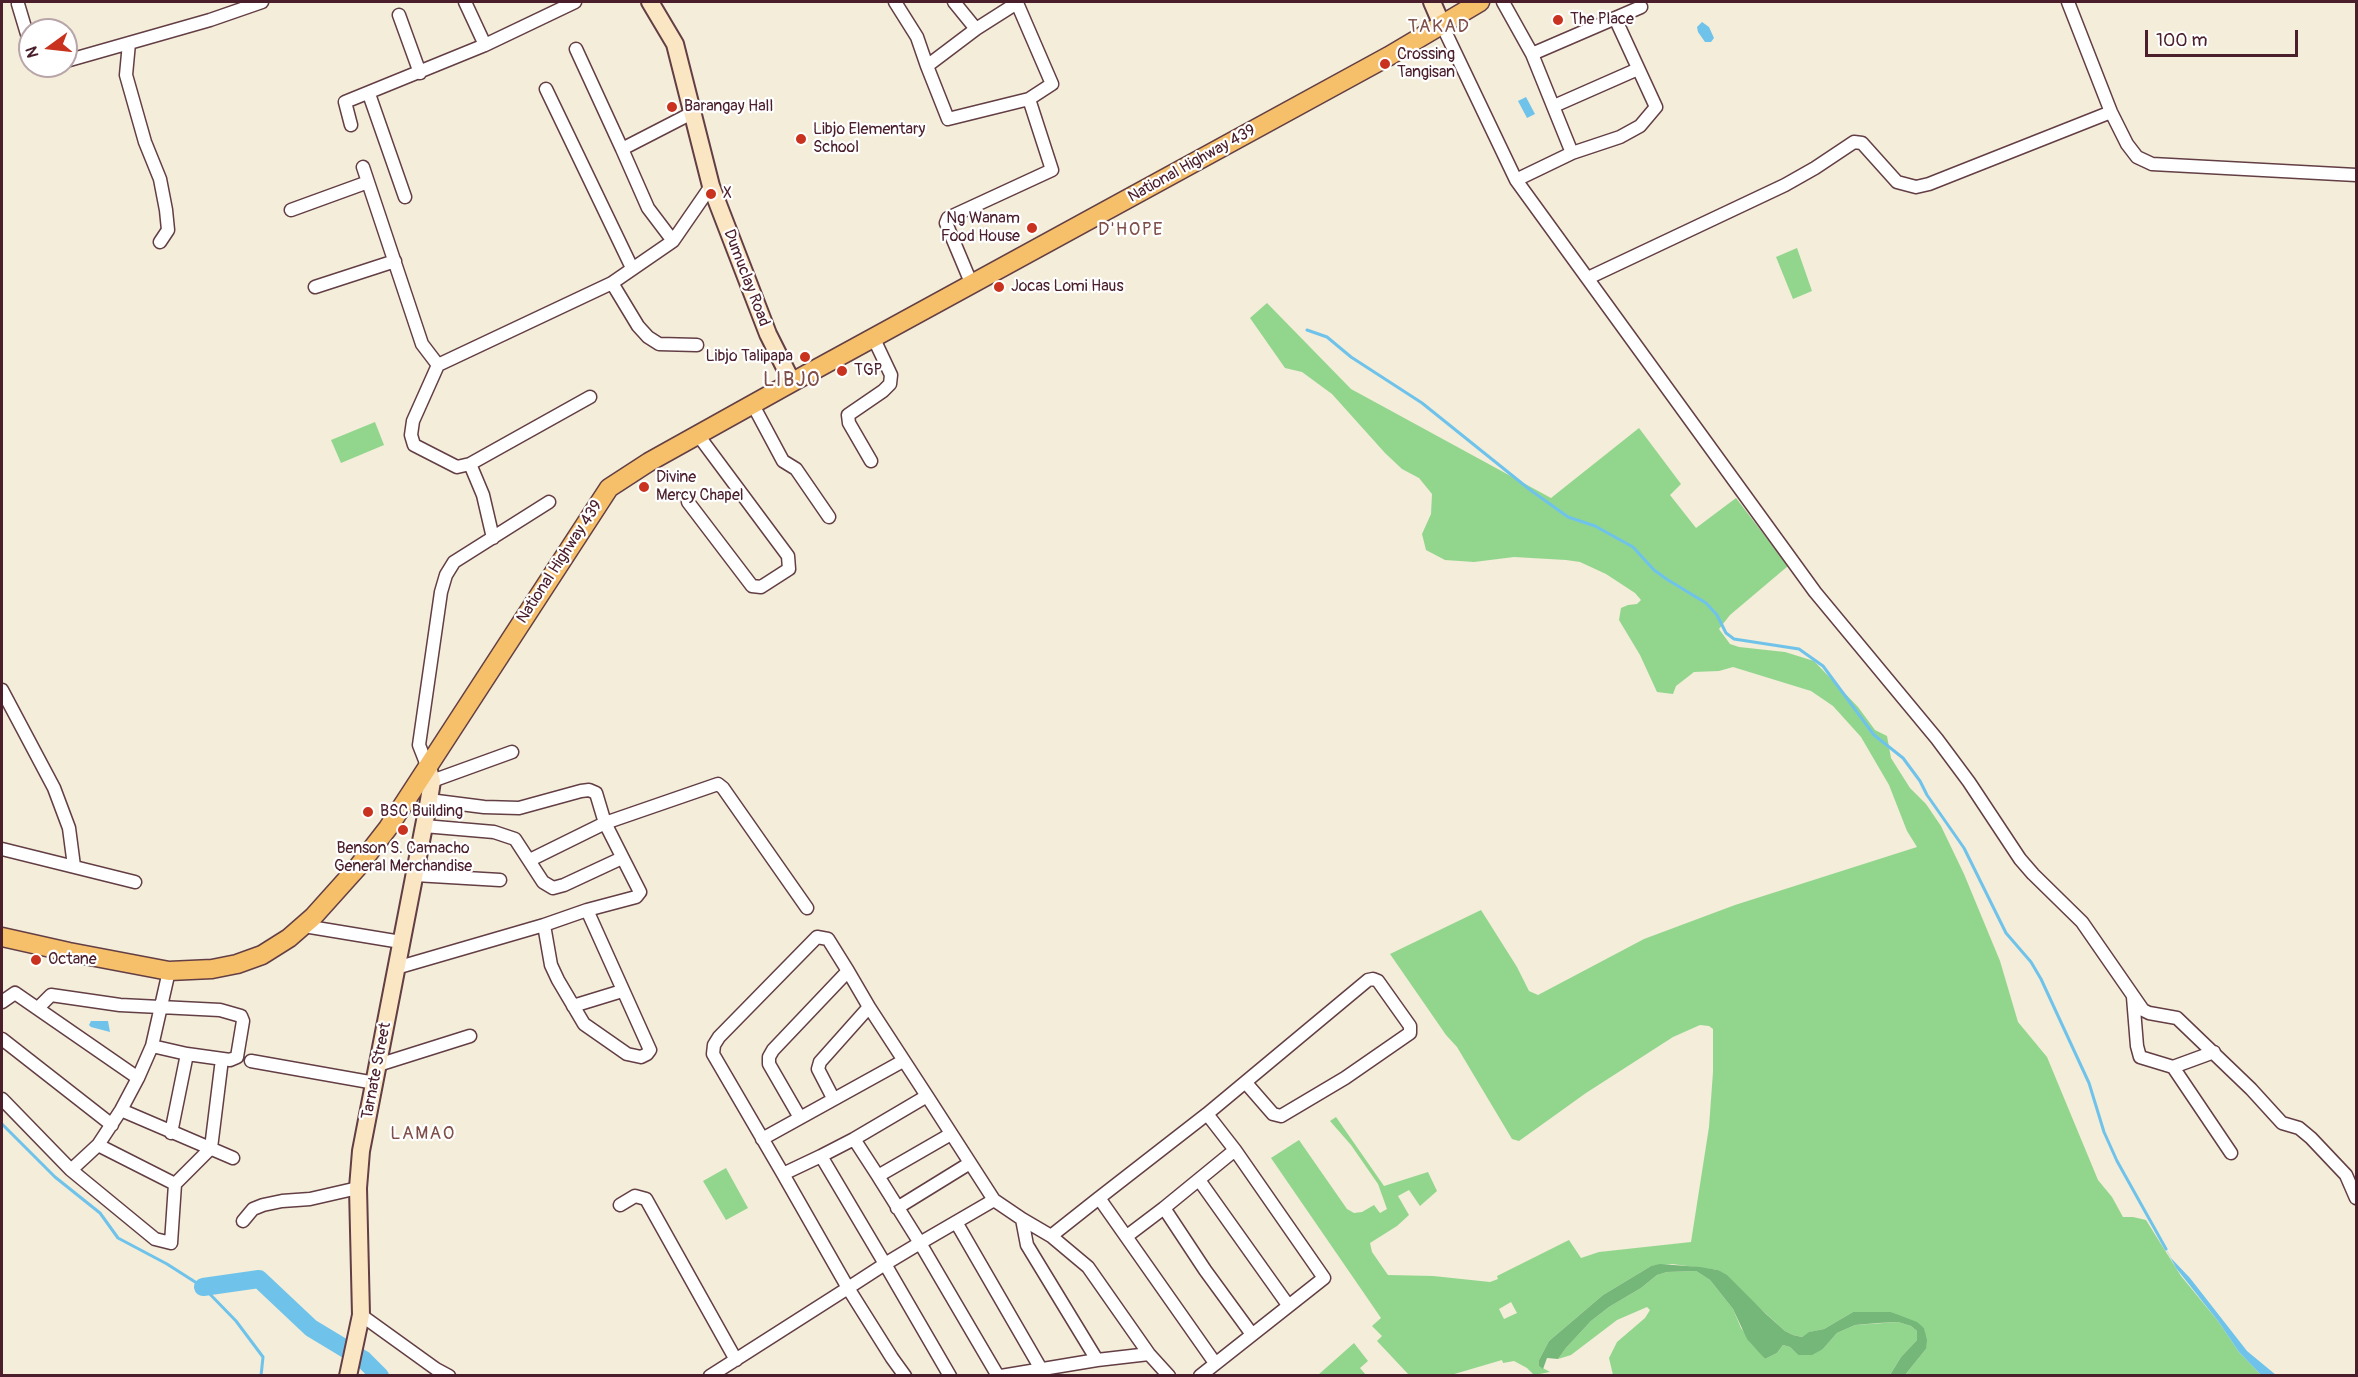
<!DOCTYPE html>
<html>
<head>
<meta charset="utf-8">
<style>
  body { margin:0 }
  #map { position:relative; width:2358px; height:1377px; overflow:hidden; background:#f3edd9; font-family:Pangolin,sans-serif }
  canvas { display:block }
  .frame { position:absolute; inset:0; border:3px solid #4a1f2b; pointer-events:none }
  .north { position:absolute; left:18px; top:18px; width:60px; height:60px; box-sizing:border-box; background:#fff; border:2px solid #b7a5aa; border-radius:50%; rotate:255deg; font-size:16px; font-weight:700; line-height:24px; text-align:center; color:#4a1f2b }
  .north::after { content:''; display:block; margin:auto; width:21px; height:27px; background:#c8321e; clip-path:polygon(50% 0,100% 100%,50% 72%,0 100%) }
  .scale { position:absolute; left:2145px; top:30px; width:153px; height:27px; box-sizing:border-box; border:3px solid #4a1f2b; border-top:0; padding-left:8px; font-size:18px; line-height:21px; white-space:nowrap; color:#4a1f2b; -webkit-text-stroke:4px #fff; paint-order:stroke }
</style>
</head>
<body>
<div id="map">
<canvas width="2358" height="1377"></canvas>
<div class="frame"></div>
<div class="north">N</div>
<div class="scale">100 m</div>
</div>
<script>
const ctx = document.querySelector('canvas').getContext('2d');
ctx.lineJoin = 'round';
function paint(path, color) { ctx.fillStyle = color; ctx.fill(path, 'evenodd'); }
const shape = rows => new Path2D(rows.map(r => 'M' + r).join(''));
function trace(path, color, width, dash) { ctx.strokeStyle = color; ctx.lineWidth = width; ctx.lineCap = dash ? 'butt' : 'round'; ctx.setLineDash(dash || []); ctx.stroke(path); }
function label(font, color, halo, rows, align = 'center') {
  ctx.font = font + ' Pangolin,sans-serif'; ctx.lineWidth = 4.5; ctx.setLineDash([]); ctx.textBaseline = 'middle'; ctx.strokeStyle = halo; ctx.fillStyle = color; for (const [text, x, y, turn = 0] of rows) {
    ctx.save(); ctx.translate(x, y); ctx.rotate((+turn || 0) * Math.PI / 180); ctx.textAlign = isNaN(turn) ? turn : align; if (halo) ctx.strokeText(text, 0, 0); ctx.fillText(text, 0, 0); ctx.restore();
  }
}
const green = shape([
  [1797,248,1812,291,1793,299,1776,257],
  [1267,303,1351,389,1551,498,1639,428,1681,484,1670,495,1696,528,1736,498,1788,566,1730,615,1719,629,1730,644,1739,647,1785,652,1814,661,1858,707,1875,730,1887,736,1891,758,1910,788,1926,804,1941,826,1964,874,2000,961,2018,1022,2047,1057,2098,1180,2112,1197,2123,1217,2133,1217,2146,1220,2181,1276,2218,1321,2239,1352,2261,1375,1905,1375,1926,1349,1924,1328,1891,1312,1853,1312,1824,1329,1810,1332,1802,1337,1793,1335,1785,1331,1718,1270,1672,1264,1651,1266,1603,1295,1549,1341,1539,1360,1539,1366,1550,1372,1534,1375,1527,1368,1514,1361,1503,1363,1502,1360,1451,1375,1409,1375,1377,1341,1382,1336,1372,1326,1381,1318,1271,1158,1299,1140,1347,1209,1354,1213,1362,1212,1374,1205,1380,1213,1387,1209,1378,1184,1351,1145,1330,1121,1336,1117,1384,1186,1428,1172,1437,1191,1420,1206,1409,1190,1398,1196,1409,1215,1397,1226,1370,1243,1372,1252,1388,1275,1433,1276,1490,1282,1498,1279,1497,1276,1569,1240,1581,1258,1599,1252,1691,1242,1709,1127,1713,1072,1713,1029,1709,1026,1700,1025,1673,1037,1586,1093,1519,1141,1512,1139,1457,1047,1446,1035,1390,954,1481,910,1517,967,1529,991,1538,995,1644,939,1735,905,1917,847,1907,831,1889,785,1861,737,1833,706,1811,691,1733,667,1719,671,1694,672,1676,686,1673,694,1657,692,1640,655,1619,620,1621,608,1628,605,1637,604,1641,600,1635,593,1606,574,1580,562,1566,560,1514,557,1474,562,1445,560,1426,550,1422,534,1431,514,1432,494,1419,478,1402,469,1385,453,1332,394,1302,372,1285,368,1250,318],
  [1511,1302,1517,1313,1504,1319,1499,1309],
  [375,422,384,445,341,463,331,440],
  [726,1168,748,1208,726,1220,703,1181],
  [1696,1271,1710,1280,1733,1309,1741,1328,1765,1359,1777,1353,1783,1345,1790,1347,1798,1355,1823,1349,1837,1333,1855,1325,1898,1322,1911,1326,1917,1331,1917,1340,1901,1357,1890,1375,1613,1375,1609,1358,1617,1342,1645,1318,1650,1310,1647,1307,1617,1320,1571,1355,1558,1359,1566,1348,1591,1321,1609,1307,1641,1288,1657,1275,1667,1272],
  [1354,1343,1368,1361,1360,1368,1366,1375,1318,1375]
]);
const forest = shape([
  [1660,1264,1700,1267,1718,1270,1727,1275,1766,1314,1785,1331,1793,1335,1802,1337,1809,1332,1824,1329,1853,1312,1891,1312,1917,1322,1924,1328,1927,1340,1926,1349,1905,1375,1890,1375,1901,1357,1917,1340,1917,1331,1911,1326,1898,1322,1878,1323,1855,1325,1837,1333,1823,1349,1812,1355,1798,1355,1790,1347,1783,1345,1777,1353,1765,1359,1747,1339,1733,1309,1710,1280,1696,1271,1667,1272,1657,1275,1641,1288,1609,1307,1591,1321,1566,1348,1558,1359,1547,1358,1543,1369,1539,1366,1539,1360,1549,1341,1603,1295,1651,1266]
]);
const water = shape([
  [1702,22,1709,27,1714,38,1711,42,1705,42,1698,32,1697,27],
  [1526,97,1535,114,1527,118,1518,101],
  [91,1021,108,1021,110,1032,91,1027,89,1025],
  [2155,1229,2171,1258,2190,1278,2247,1351,2276,1375,2261,1375,2239,1352,2218,1321,2176,1268]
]);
const stream = shape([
  [1307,330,1327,337,1351,357,1422,403,1529,489,1568,517,1595,526,1633,547,1654,570,1668,580,1706,603,1717,615,1726,633,1734,639,1799,649,1823,666,1874,735,1903,758,1920,781,1927,795,1964,848,2006,933,2031,962,2041,979,2089,1083,2104,1132,2117,1161,2166,1249],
  [2,1124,55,1177,100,1213,118,1238,167,1264,203,1287,236,1321,263,1357,261,1376]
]);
const river = shape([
  [203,1287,259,1279,311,1328,364,1360,380,1376]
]);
const street = shape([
  [895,2,917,37,927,66,976,29,1017,3,1052,84,1029,99,948,119,927,66],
  [954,2,976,29],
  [1503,2,1532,54,1572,153,1516,180,1815,592,1937,739,1969,782,2020,859,2033,874,2082,922,2143,1010,2149,1013,2177,1018,2251,1089,2282,1123,2299,1128,2311,1138,2346,1175,2356,1198],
  [2068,2,2111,112,2127,144,2137,157,2152,164,2356,175],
  [18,4,30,44],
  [399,15,420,73],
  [1442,25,1516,180],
  [129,43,126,75,145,142,160,179,166,210,168,230,160,242],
  [485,45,575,2],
  [576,49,622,149],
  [1532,54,1641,7],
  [66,61,210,20,262,2],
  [39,66,49,66],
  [546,89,632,268],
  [369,94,405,197],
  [1554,106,1638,69],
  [692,113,622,149,648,208,673,241,711,186],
  [351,125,345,102,485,45,465,2],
  [1572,153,1620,137,1640,126,1656,107,1615,18],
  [363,167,422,344,438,365,612,283,673,241],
  [291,210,368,182],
  [1588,278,1785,185,1815,168,1854,142,1862,143,1897,182,1916,187,1929,184,2111,112],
  [612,283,638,326,648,337,659,344,697,345],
  [972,285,946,223,948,218,1052,170,1029,99],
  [315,287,395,261],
  [438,365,413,421,411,435,414,445,457,467,470,464,590,397],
  [753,405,783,461,796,469,829,517],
  [871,461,849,423,848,415,883,391,890,384,891,375,874,339],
  [470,464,483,495,493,538],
  [688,502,752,586,761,587,789,569,788,556,698,435],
  [2,690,54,788,69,828,74,866],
  [428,768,419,745,441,592,446,575,454,562,549,502],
  [432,781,512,752],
  [429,800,484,807,519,808,581,791,589,790,596,793,605,823,640,892,636,897,587,910,544,925,551,965,558,980,584,1024,627,1054,641,1057,647,1054,650,1050,587,910],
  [424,826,494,832,515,839,543,882,553,888,564,885,622,858],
  [2,849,135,882],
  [530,860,605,823,718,784,723,788,807,908],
  [415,875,500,880],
  [304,926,401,942],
  [396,968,544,925],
  [2133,997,2137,1046,2140,1057,2173,1067],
  [2,1002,15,993,138,1078],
  [573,1006,622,991],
  [869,1007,927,1096],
  [38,1008,51,995,120,1005,220,1010,241,1016,243,1021,237,1057,230,1060,187,1054,152,1046],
  [2,1039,112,1125],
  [2214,1052,2173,1067,2231,1153],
  [251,1061,375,1083],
  [378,1065,470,1036],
  [2,1099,71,1170,155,1239,171,1243,175,1184,211,1148,222,1059],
  [121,1110,233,1158],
  [1207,1114,1368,980,1373,979,1378,981,1410,1026,1410,1033,1345,1078,1281,1116,1273,1114,1246,1083],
  [799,1116,769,1064,769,1057,773,1050,848,971,869,1007,820,1062,818,1069,833,1098],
  [171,1133,187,1054],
  [762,1139,903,1061],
  [854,1139,927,1096,994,1200,920,1243,998,1376],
  [98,1145,175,1184],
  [821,1156,854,1139,878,1176,951,1134],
  [71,1170,98,1145,121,1110,138,1078,152,1046,169,971],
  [783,1174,713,1054,714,1045,719,1037,817,937,828,939,848,971],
  [878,1176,920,1243,885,1264,848,1288,783,1174,821,1156,885,1264,950,1376],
  [1199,1180,1288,1305],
  [994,1200,1022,1219],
  [620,1205,635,1196,646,1199,736,1360],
  [897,1208,970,1163],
  [243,1221,253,1209,263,1205,282,1201,310,1199,358,1188],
  [956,1222,1041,1369],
  [1051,1236,1099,1198],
  [1127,1236,1164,1208],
  [361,1315,436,1369,449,1376],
  [1097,1360,1149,1354],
  [1215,1363,1099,1198,1207,1114,1235,1150,1164,1208,1205,1270,1251,1333],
  [710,1376,848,1288,892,1358,905,1376],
  [1001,1376,1097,1360,1027,1245,1022,1219,1051,1236,1088,1267,1149,1354,1169,1376],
  [1200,1376,1324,1278,1235,1150]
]);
const secondary = shape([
  [650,2,675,44,711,186,768,334,792,382],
  [1432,2,1442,25],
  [348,1376,361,1315,358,1188,361,1151,429,800,432,781,428,768]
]);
const primary = shape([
  [2,937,69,952,169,971,212,969,237,964,262,955,289,938,313,917,357,868,388,828,609,488,649,462,807,374,1389,56,1480,2]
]);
const markers = [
  [1558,20,6,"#c8321e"],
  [1385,64,6,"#c8321e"],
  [672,107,6,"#c8321e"],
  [801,139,6,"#c8321e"],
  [711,194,6,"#c8321e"],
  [1032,228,6,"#c8321e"],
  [999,287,6,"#c8321e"],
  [805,357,6,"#c8321e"],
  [842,371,6,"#c8321e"],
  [644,487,6,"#c8321e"],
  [368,812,6,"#c8321e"],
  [403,830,6,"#c8321e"],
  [36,960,6,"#c8321e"]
];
const poiNames = [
  ["The Place",1570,20],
  ["Crossing",1397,55],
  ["Tangisan",1397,73],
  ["Barangay Hall",684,107],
  ["Libjo Elementary",813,130],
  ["School",813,148],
  ["X",723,194],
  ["Ng Wanam",1020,219,"right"],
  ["Food House",1020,237,"right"],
  ["Jocas Lomi Haus",1011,287],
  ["Libjo Talipapa",793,357,"right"],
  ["TGP",854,371],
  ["Divine",656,478],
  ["Mercy Chapel",656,496],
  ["BSC Building",380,812],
  ["Benson S. Camacho",403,849,"center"],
  ["General Merchandise",403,867,"center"],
  ["Octane",48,960]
];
const streetNames = [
  ["National Highway 439",1192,164,-29],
  ["Dumuclay Road",746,278,69],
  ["National Highway 439",560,562,-57],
  ["Tarnate Street",377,1071,-79]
];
const neighbourhoodNames = [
  ["TAKAD",1439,27],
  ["D'HOPE",1131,230],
  ["LAMAO",423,1134]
];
const quarterNames = [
  ["LIBJO",792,381]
];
paint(green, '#92d68e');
paint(forest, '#75b779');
paint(water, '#6fc3eb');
trace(stream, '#6fc3eb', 3);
trace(river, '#6fc3eb', 18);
trace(street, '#633e45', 15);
trace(secondary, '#633e45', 20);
trace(primary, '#633e45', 21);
trace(street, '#fff', 12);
trace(secondary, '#fbe6c4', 16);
trace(primary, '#f6c06b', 18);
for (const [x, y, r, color] of markers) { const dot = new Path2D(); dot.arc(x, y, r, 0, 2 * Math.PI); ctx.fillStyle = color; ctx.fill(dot); trace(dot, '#fff', 2); }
label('16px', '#4a1f2b', '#fff', poiNames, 'left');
label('16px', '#4a1f2b', '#fff', streetNames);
ctx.letterSpacing = '1.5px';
label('18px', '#7f4e48', '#fff', neighbourhoodNames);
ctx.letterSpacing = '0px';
ctx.letterSpacing = '1.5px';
label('20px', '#7f4e48', '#fff', quarterNames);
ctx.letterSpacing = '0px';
</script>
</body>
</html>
